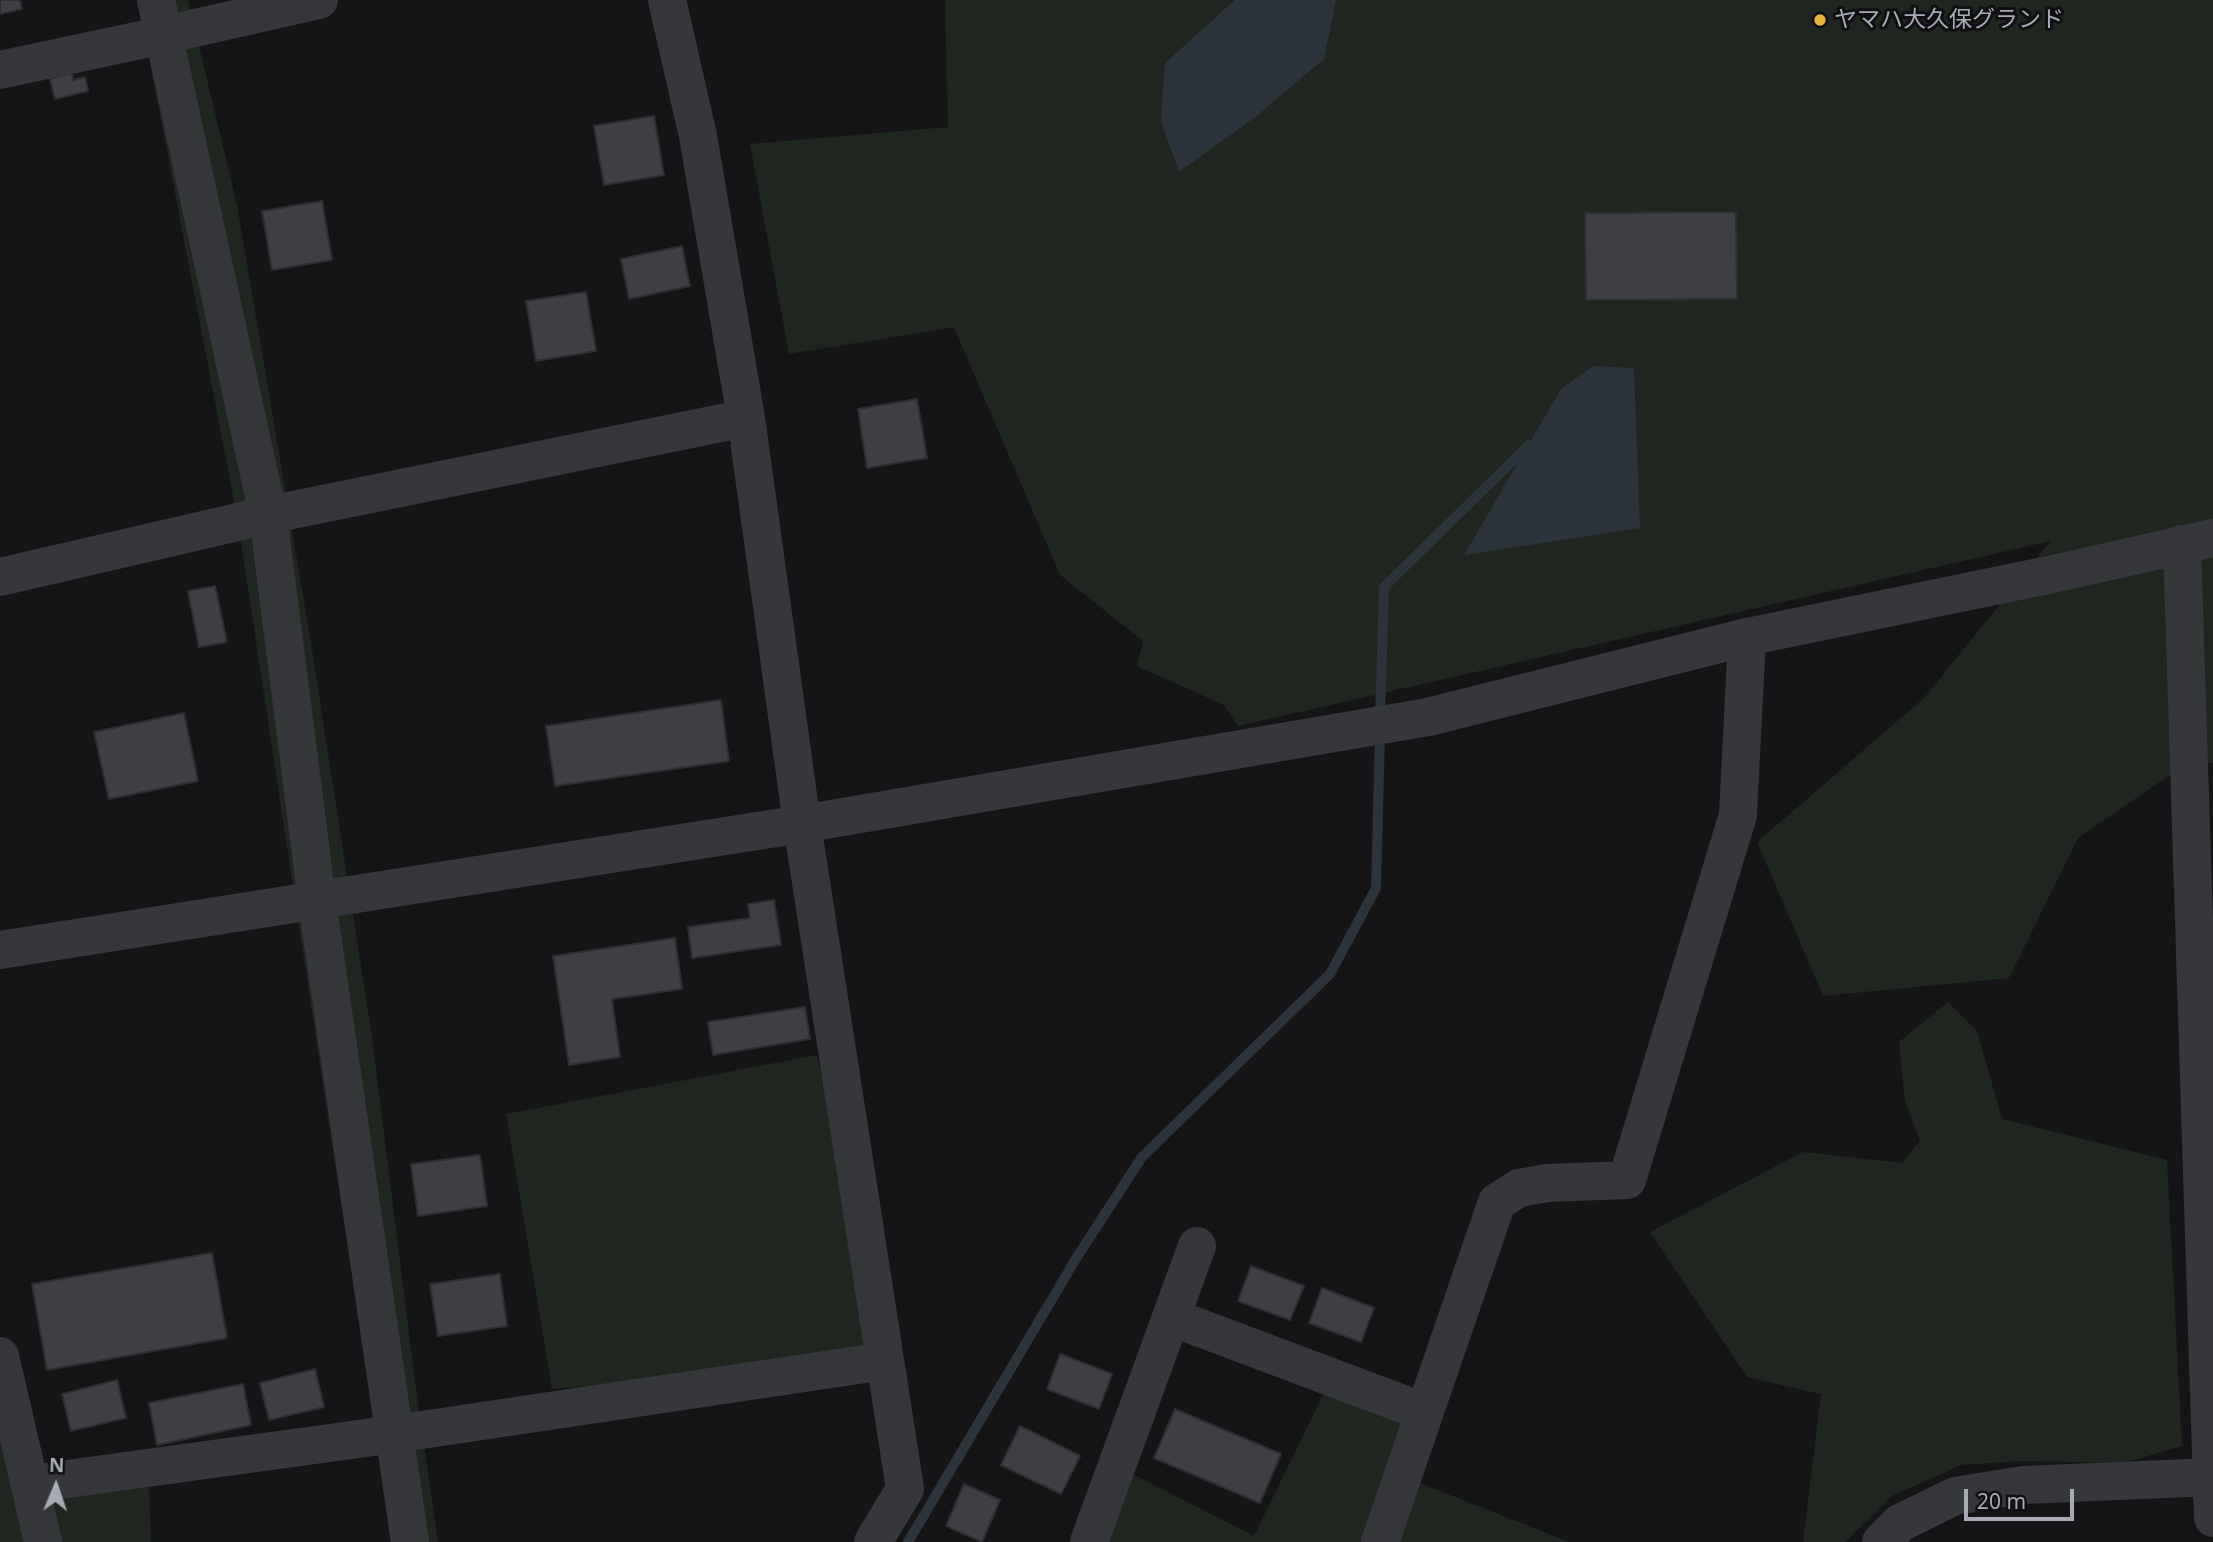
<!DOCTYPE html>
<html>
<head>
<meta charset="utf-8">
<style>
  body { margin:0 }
  #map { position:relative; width:2213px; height:1542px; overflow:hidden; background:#151517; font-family:"Noto Sans",sans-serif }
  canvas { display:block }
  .north { position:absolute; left:21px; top:1451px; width:70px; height:70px; -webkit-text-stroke:5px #101012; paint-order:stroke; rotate:2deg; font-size:19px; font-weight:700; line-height:28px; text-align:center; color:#a7abb6 }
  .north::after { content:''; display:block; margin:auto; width:24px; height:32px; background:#a7abb6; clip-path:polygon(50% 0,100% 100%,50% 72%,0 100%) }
  .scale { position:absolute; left:1964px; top:1489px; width:110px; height:32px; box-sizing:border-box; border:4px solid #a7abb6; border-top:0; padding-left:9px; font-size:21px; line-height:24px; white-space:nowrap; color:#a7abb6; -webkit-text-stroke:5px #101012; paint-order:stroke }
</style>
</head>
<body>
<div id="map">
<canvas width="2213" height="1542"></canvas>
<div class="north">N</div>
<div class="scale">20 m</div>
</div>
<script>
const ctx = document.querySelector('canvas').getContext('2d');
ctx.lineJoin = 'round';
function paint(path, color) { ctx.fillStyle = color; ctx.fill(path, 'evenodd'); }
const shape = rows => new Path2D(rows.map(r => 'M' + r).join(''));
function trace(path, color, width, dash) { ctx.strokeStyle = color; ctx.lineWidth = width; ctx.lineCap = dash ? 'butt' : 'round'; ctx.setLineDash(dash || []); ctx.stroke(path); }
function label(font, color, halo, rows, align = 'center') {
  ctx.font = font + ' "Noto Sans","Noto Sans JP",sans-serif'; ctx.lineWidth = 6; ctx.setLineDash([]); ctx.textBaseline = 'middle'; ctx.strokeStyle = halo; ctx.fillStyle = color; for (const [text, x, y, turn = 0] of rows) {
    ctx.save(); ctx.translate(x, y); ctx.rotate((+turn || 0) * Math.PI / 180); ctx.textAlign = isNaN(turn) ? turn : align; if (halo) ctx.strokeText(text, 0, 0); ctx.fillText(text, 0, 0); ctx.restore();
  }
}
const green = shape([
  [138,0,188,0,237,205,310,637,372,1037,415,1381,438,1542,392,1542,238,522],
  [945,0,2213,0,2213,763,2189,762,2078,838,2009,978,1823,996,1757,842,1924,698,2051,541,1238,726,1224,705,1137,666,1143,641,1060,575,954,327,789,354,750,144,948,127],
  [1948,1002,1977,1031,2002,1119,2167,1160,2182,1446,2123,1463,2022,1461,1961,1465,1892,1496,1845,1542,1803,1542,1821,1394,1747,1377,1650,1232,1803,1152,1902,1163,1920,1141,1905,1101,1899,1042],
  [817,1055,885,1361,552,1389,506,1114],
  [0,1358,42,1542,0,1542],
  [1323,1395,1424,1412,1402,1476,1569,1542,1089,1542,1117,1466,1254,1536],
  [148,1467,151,1542,43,1542,31,1484]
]);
const water = shape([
  [1235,0,1336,0,1324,59,1254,118,1179,172,1161,121,1165,63],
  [1593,366,1634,368,1640,528,1464,555,1561,389]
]);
const stream = shape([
  [1380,717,1384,587,1529,445],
  [908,1542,1077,1257,1142,1157,1330,974,1376,888,1380,733]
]);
const building = shape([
  [0,0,20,0,22,9,0,14,0,0],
  [72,73,73,80,85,77,88,91,55,99,50,79,72,73],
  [654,116,664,175,604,185,594,126,654,116],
  [322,201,332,260,272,270,262,211,322,201],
  [1736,212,1737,299,1586,300,1585,213,1736,212],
  [682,246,690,286,629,299,621,259,682,246],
  [586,292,596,351,536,361,526,301,586,292],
  [917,399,927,458,867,468,858,409,917,399],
  [215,586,227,642,199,647,188,591,215,586],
  [721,700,729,761,555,786,546,726,721,700],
  [184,713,198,781,109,799,94,732,184,713],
  [774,900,781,945,692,958,688,927,750,918,748,904,774,900],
  [675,938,682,989,612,999,620,1057,569,1065,553,956,675,938],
  [805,1007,810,1039,713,1055,708,1022,805,1007],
  [480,1155,487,1206,418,1216,411,1164,480,1155],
  [212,1253,227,1338,47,1370,32,1284,212,1253],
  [1251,1266,1304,1286,1290,1320,1238,1301,1251,1266],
  [500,1274,507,1326,438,1336,430,1284,500,1274],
  [1322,1288,1374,1308,1361,1342,1309,1323,1322,1288],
  [1060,1354,1112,1374,1099,1409,1047,1389,1060,1354],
  [315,1369,324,1407,269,1420,260,1383,315,1369],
  [117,1380,126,1418,71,1431,62,1394,117,1380],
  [243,1384,251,1425,157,1445,149,1403,243,1384],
  [1175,1409,1281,1454,1260,1503,1154,1458,1175,1409],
  [1020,1426,1080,1456,1061,1494,1001,1465,1020,1426],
  [964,1484,1000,1500,982,1542,946,1526,964,1484]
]);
const minor = shape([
  [667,0,698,136,746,418,802,824,905,1489,873,1542],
  [0,70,164,35],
  [2182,544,2213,1518],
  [0,577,268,515,746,418],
  [1171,1317,1424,1412],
  [0,1356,43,1542],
  [31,1484,395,1434,885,1361],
  [1089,1542,1197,1246],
  [1380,1542,1497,1202,1519,1188,1547,1183,1627,1180,1738,815,1747,637],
  [1881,1542,1900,1523,1955,1496,2023,1485,2213,1477]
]);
const tertiary = shape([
  [156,0,268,515,317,901,410,1542],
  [164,35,319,0],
  [0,950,802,824,1428,717,1747,637,2053,574,2213,538]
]);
const markers = [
  [1820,20,7,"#e9b53a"]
];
const poiNames = [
  ["ヤマハ大久保グランド",1834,20]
];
paint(green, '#1f2620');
paint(water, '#2c333a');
trace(stream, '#2c333a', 10);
paint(building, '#3f4044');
trace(building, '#2f2f33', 2);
trace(minor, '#36373b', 38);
trace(tertiary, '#36373b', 38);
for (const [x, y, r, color] of markers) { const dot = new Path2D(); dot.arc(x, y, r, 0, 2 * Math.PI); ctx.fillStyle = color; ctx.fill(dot); trace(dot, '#101012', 2.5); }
label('23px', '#a7abb6', '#101012', poiNames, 'left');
</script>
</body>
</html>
